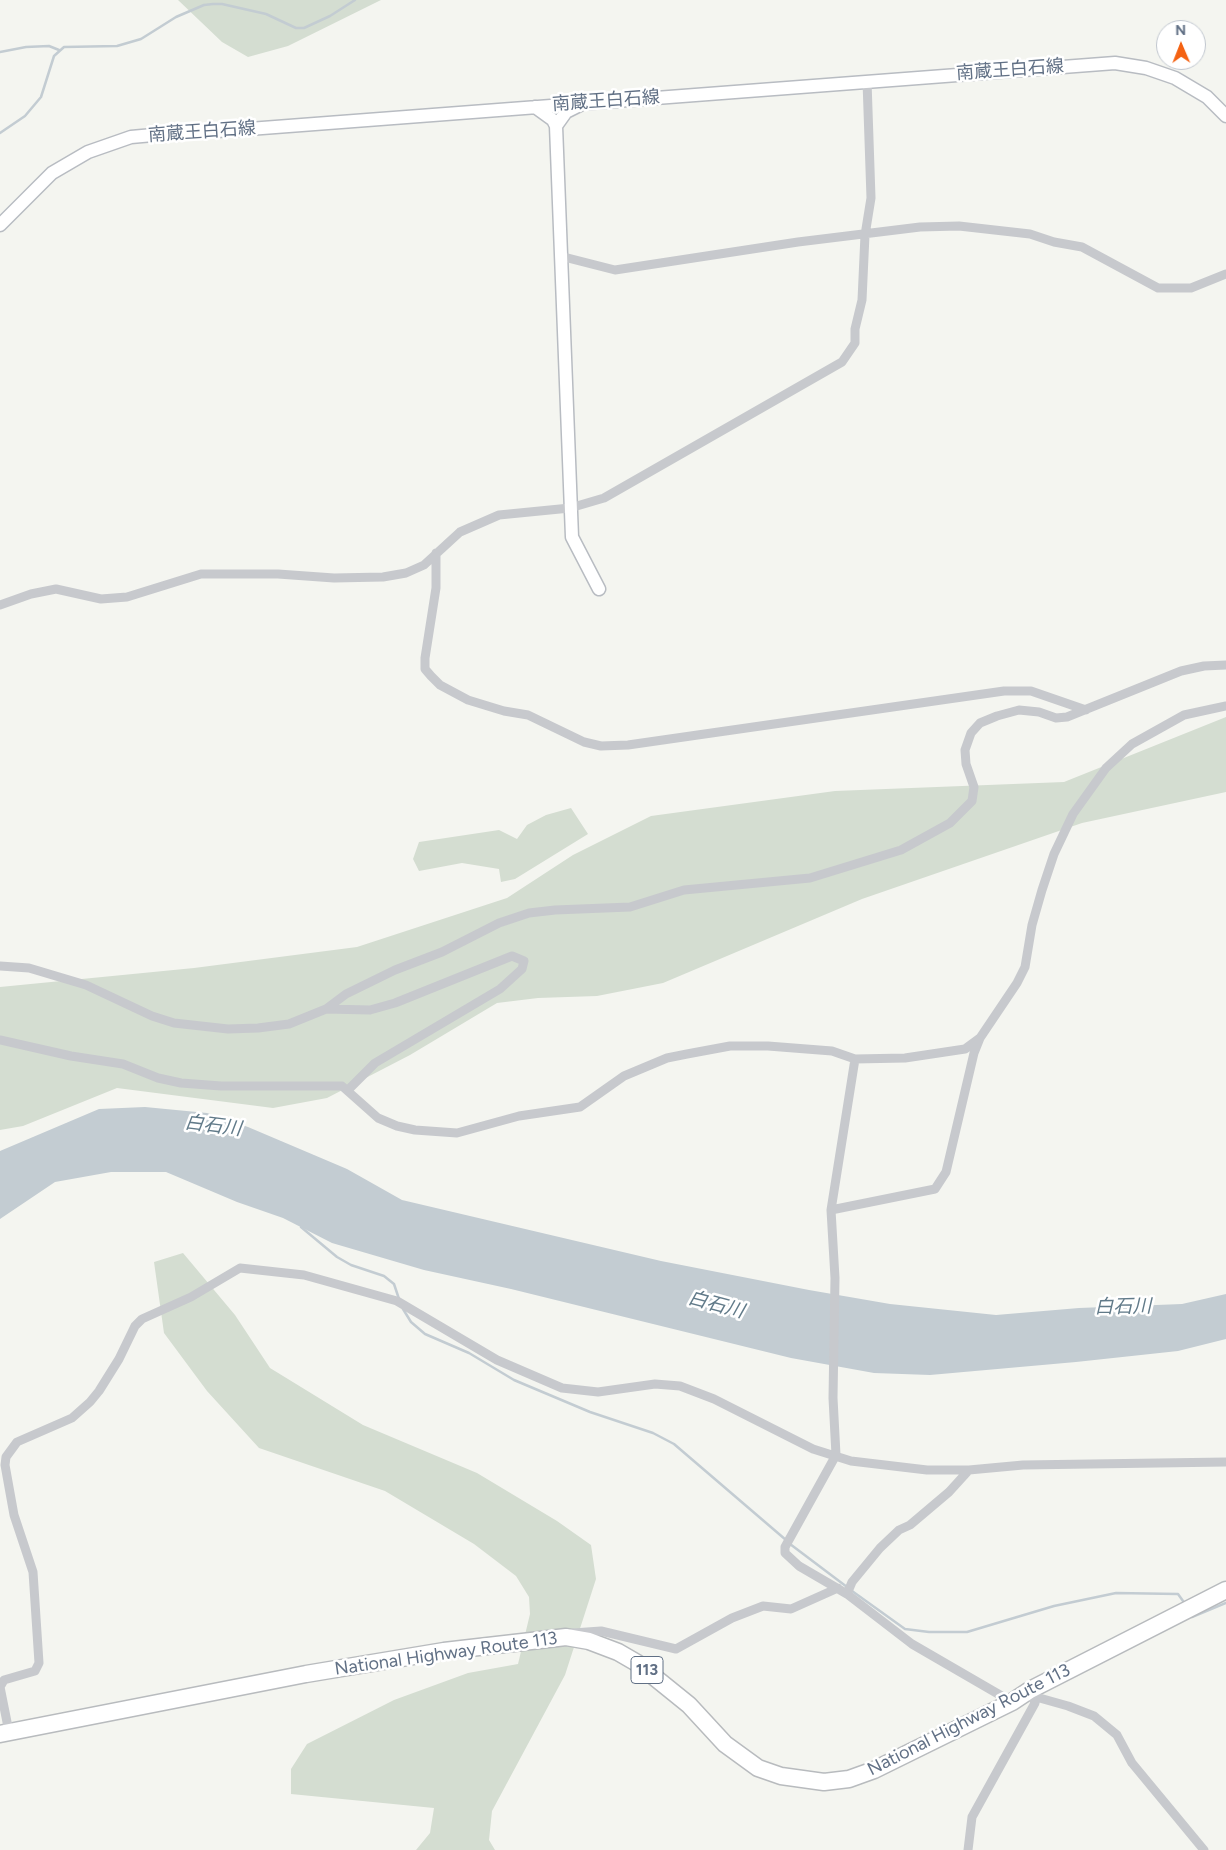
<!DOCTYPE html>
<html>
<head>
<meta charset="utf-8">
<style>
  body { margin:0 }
  #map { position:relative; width:1226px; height:1850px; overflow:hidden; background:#f4f5f0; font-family:Figtree,sans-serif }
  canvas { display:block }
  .north { position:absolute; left:1156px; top:20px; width:50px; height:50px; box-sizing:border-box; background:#fff; border:1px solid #c0c6ce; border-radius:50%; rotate:359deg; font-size:14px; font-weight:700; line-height:20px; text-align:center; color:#617085 }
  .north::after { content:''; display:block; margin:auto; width:18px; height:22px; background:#f46212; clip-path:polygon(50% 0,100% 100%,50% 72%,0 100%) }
</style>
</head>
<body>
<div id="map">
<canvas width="1226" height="1850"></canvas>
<div class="north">N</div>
</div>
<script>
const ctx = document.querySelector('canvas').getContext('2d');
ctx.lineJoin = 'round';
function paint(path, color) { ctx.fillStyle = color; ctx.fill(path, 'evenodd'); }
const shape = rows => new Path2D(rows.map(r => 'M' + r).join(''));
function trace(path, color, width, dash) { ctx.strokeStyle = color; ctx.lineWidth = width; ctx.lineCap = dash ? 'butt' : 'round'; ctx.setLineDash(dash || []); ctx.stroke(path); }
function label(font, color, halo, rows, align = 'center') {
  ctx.font = font + ' Figtree,"Noto Sans JP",sans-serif'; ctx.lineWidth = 5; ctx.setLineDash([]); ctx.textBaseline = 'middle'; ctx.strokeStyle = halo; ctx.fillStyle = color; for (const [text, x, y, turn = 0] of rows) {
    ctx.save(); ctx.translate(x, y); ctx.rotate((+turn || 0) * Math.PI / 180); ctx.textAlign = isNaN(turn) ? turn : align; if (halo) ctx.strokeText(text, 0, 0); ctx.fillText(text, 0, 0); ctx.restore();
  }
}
const green = shape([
  [178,0,381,0,288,46,248,57,222,42],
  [1226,717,1226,792,1082,823,862,899,663,983,597,996,538,998,497,1003,410,1055,327,1098,273,1108,117,1088,23,1126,0,1130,0,987,194,968,357,947,507,898,573,855,651,816,835,791,1064,782],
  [571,808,588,834,515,879,501,882,499,869,462,863,419,871,413,859,419,842,499,830,517,839,527,825,546,815],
  [183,1253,235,1315,270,1368,363,1425,477,1473,557,1521,591,1545,596,1579,565,1675,492,1811,489,1840,495,1850,416,1850,430,1833,434,1808,291,1794,291,1769,307,1744,394,1700,468,1673,518,1664,530,1614,529,1597,516,1576,474,1544,385,1491,259,1448,207,1391,164,1333,154,1262]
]);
const water = shape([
  [145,1107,207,1113,248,1127,347,1169,402,1200,661,1261,809,1290,890,1304,996,1315,1079,1308,1182,1304,1226,1294,1226,1339,1178,1351,1076,1362,930,1375,874,1373,791,1358,511,1289,424,1270,332,1243,283,1218,237,1202,166,1172,111,1172,55,1182,0,1219,0,1151,99,1109]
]);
const stream = shape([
  [0,52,26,47,49,46,59,50],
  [0,133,25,116,41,97,54,56,64,47,117,46,141,39,176,17,204,5,213,4,222,4,266,14,296,28,304,28,330,16,355,0],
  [301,1227,337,1257,351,1265,384,1276,394,1284,399,1299],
  [403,1309,411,1322,425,1334,469,1353,514,1380,590,1412,653,1433,674,1444,786,1540],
  [790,1544,847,1587],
  [852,1591,905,1629,929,1632,967,1632,1054,1606,1116,1593,1178,1594,1183,1601],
  [1191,1616,1192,1617,1226,1603]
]);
const street = shape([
  [560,256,615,270,798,242,920,227,959,226,1030,234,1054,242,1082,247,1158,288,1191,288,1226,274],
  [436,553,436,588,425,658,425,669,431,676,440,685,468,700,504,711,528,715,584,742,601,746,628,745,1004,691,1031,691,1086,710],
  [0,605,31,594,56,589,101,599,127,597,201,574,278,574,334,578,383,577,406,573,424,565,460,532,499,515,570,508,604,498,842,362,855,343,855,329,862,300,865,235,871,198,867,81],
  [0,966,29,968,86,985,152,1016,174,1023,228,1029,258,1028,289,1024,326,1009,346,994,395,970,442,952,499,923,529,913,555,910,630,907,684,890,810,878,901,850,950,823,972,801,974,787,966,764,965,750,971,733,980,723,997,716,1019,710,1039,712,1056,718,1067,717,1181,671,1204,666,1226,665],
  [326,1009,370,1010,395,1003,512,956,524,961,522,969,500,989,375,1063,348,1090],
  [0,1040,71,1056,123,1064,158,1078,181,1083,221,1086,342,1086,378,1118,397,1126,415,1130,457,1133,519,1116,580,1107,624,1076,667,1058,687,1054,730,1046,768,1046,832,1051,855,1059,905,1058,965,1049,980,1038],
  [855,1059,831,1210,835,1278,833,1398,836,1455,785,1547,785,1553,799,1566,847,1594,912,1644,1012,1702],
  [831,1210,935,1189,946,1172,974,1053,980,1038,1017,983,1025,967,1032,925,1042,890,1054,854,1073,814,1106,768,1132,744,1184,715,1226,706],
  [847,1594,852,1582,880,1548,899,1530,910,1525,949,1492,969,1470],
  [573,1633,601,1631,676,1649,732,1618,763,1606,791,1609,838,1588],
  [1030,1690,1036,1697,1068,1706,1094,1716,1117,1735,1132,1763,1204,1850],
  [9,1732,0,1687,4,1680,35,1671,39,1663,33,1572,14,1515,5,1465,6,1457,17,1442,72,1418,90,1402,99,1391,119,1359,135,1326,142,1319,191,1297,240,1268,304,1275,397,1301,497,1360,562,1388,598,1392,655,1384,680,1386,714,1399,813,1449,851,1461,927,1470,969,1470,1023,1465,1226,1462],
  [968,1850,972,1817,1035,1703,1031,1693]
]);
const secondary = shape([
  [535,107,553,120,556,126,572,537,599,589],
  [556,126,566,112,580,105],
  [0,225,52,173,88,152,131,137,175,133,236,130,1115,63,1146,68,1175,78,1207,97,1226,116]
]);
const highway = shape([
  [0,1734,306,1674,444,1651,566,1637,589,1641,618,1652,637,1663,689,1705,725,1744,758,1768,781,1776,824,1782,849,1779,874,1770,1012,1702,1030,1690,1226,1590]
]);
const shields = [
  [647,1670,32]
];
const shieldNames = [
  ["113",647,1670]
];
const streetNames = [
  ["南蔵王白石線",1010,70,-4],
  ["南蔵王白石線",606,101,-4],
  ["南蔵王白石線",202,132,-4],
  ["National Highway Route 113",446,1654,-8],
  ["National Highway Route 113",969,1720,-27]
];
const waterNames = [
  ["白石川",213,1126,7],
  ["白石川",716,1305,15],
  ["白石川",1123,1307,-1]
];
paint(green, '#d4ddd1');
paint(water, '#c3ccd2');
trace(stream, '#c3ccd2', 2.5);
trace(secondary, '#b8bcc2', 15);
trace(highway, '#b8bbbe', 19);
trace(street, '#c7c9cd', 9);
trace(secondary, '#fff', 12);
trace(highway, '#fff', 16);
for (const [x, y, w] of shields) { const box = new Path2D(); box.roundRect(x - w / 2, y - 13.5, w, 27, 4); ctx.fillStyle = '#fff'; ctx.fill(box); trace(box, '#617085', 1); }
label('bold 16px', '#617085', null, shieldNames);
label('18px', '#617085', '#fff', streetNames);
label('italic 19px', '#617a89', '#fff', waterNames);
</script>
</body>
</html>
